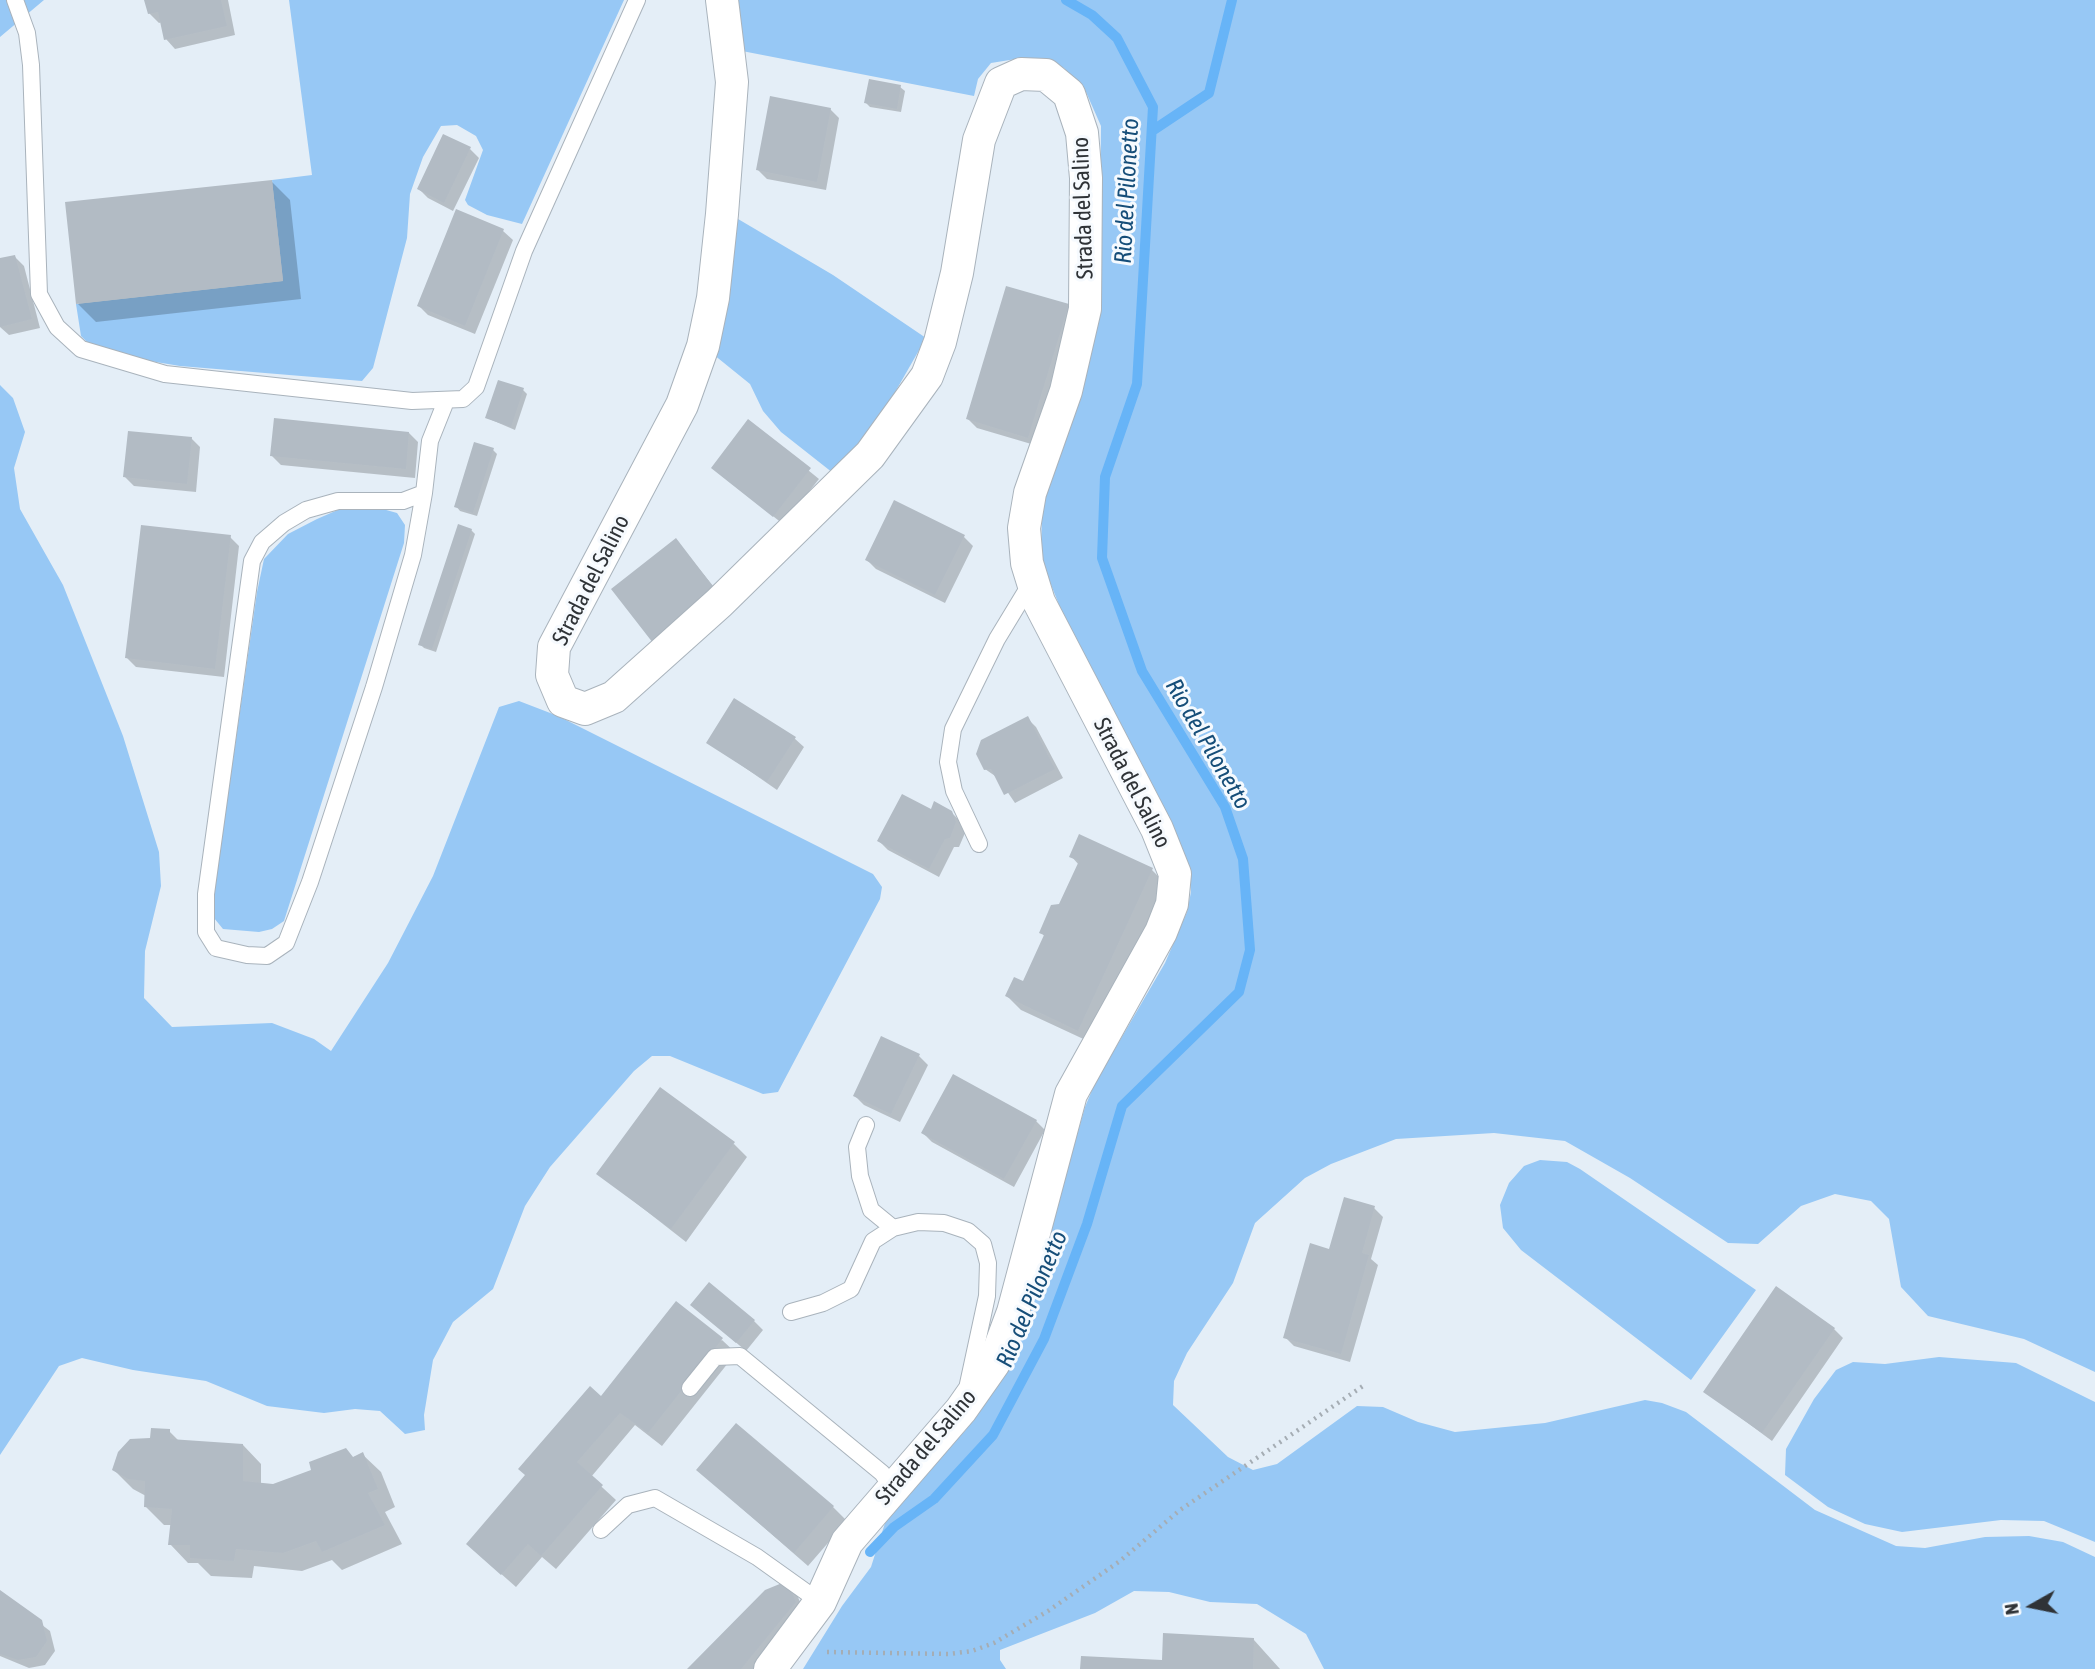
<!DOCTYPE html>
<html>
<head>
<meta charset="utf-8">
<style>
  body { margin:0 }
  #map { position:relative; width:2095px; height:1669px; overflow:hidden; background:#e4eef7; font-family:"Asap Condensed",sans-serif }
  canvas { display:block }
  .north { position:absolute; left:1997px; top:1571px; width:70px; height:70px; -webkit-text-stroke:5px #f6fafe; paint-order:stroke; rotate:261deg; font-size:19px; font-weight:700; line-height:28px; text-align:center; color:#2f3337 }
  .north::after { content:''; display:block; margin:auto; width:24px; height:32px; background:#2f3337; clip-path:polygon(50% 0,100% 100%,50% 72%,0 100%) }
</style>
</head>
<body>
<div id="map">
<canvas width="2095" height="1669"></canvas>
<div class="north">N</div>
</div>
<script>
const ctx = document.querySelector('canvas').getContext('2d');
ctx.lineJoin = 'round';
function paint(path, color) { ctx.fillStyle = color; ctx.fill(path, 'evenodd'); }
const shape = rows => new Path2D(rows.map(r => 'M' + r).join(''));
function trace(path, color, width, dash) { ctx.strokeStyle = color; ctx.lineWidth = width; ctx.lineCap = dash ? 'butt' : 'round'; ctx.setLineDash(dash || []); ctx.stroke(path); }
function label(font, color, halo, rows, align = 'center') {
  ctx.font = font + ' "Asap Condensed",sans-serif'; ctx.lineWidth = 6; ctx.setLineDash([]); ctx.textBaseline = 'middle'; ctx.strokeStyle = halo; ctx.fillStyle = color; for (const [text, x, y, turn = 0] of rows) {
    ctx.save(); ctx.translate(x, y); ctx.rotate((+turn || 0) * Math.PI / 180); ctx.textAlign = isNaN(turn) ? turn : align; if (halo) ctx.strokeText(text, 0, 0); ctx.fillText(text, 0, 0); ctx.restore();
  }
}
const green = shape([
  [0,0,44,0,0,37],
  [289,0,624,0,522,224,487,215,468,205,465,200,483,150,476,136,457,125,441,126,423,157,410,194,407,238,373,368,362,381,180,366,132,358,89,344,81,336,76,304,283,281,272,180,312,175],
  [738,0,2095,0,2095,1372,2024,1339,1928,1316,1901,1287,1889,1219,1871,1201,1835,1194,1801,1206,1758,1244,1728,1243,1630,1178,1565,1141,1494,1133,1396,1139,1331,1164,1305,1178,1255,1223,1233,1283,1187,1353,1174,1381,1173,1405,1228,1457,1253,1470,1277,1464,1357,1406,1383,1407,1418,1422,1455,1432,1545,1423,1645,1400,1662,1403,1686,1412,1815,1510,1896,1546,1925,1548,1985,1537,2029,1536,2063,1542,2095,1557,2095,1669,1324,1669,1306,1634,1257,1604,1210,1602,1169,1592,1134,1591,1095,1613,1000,1650,1000,1660,1006,1669,803,1669,842,1606,871,1567,885,1523,919,1477,965,1431,998,1383,1025,1318,1085,1107,1095,1083,1165,963,1187,912,1191,892,1189,866,1175,833,1066,622,1041,560,1042,511,1100,246,1101,126,1086,92,1064,68,1048,61,1016,59,991,63,978,79,974,96,742,51],
  [733,216,833,275,926,338,882,415,860,446,833,473,781,432,763,411,750,384,703,346],
  [0,385,13,398,25,432,14,468,20,509,63,585,123,736,159,852,161,886,145,951,144,998,172,1027,272,1023,314,1039,331,1051,388,963,433,876,499,707,519,701,558,716,873,874,882,887,880,899,778,1092,763,1094,670,1056,652,1056,634,1071,550,1167,525,1206,493,1289,453,1322,433,1360,424,1415,425,1430,405,1434,380,1411,355,1409,324,1413,267,1406,206,1381,133,1370,82,1358,59,1366,0,1455],
  [379,508,397,513,405,525,404,543,284,921,272,929,259,932,223,929,214,918,214,893,257,592,264,559,288,534,317,519,340,509],
  [1540,1160,1567,1162,1580,1169,1756,1290,1691,1380,1521,1250,1503,1228,1500,1205,1509,1183,1524,1166],
  [1939,1357,2016,1363,2095,1402,2095,1542,2044,1521,2001,1520,1902,1532,1865,1524,1828,1507,1785,1475,1786,1449,1814,1399,1836,1370,1853,1362,1885,1364]
]);
const shadow = shape([
  [146,0,228,0,235,35,175,49,166,39,162,22,159,23,149,13],
  [900,87,905,91,901,112,870,107,866,103],
  [830,109,839,118,826,190,767,179,758,170],
  [470,149,479,158,453,211,428,198,419,189],
  [271,181,290,200,301,299,96,322,78,304],
  [457,212,503,231,513,240,475,334,428,315,419,306],
  [15,257,24,266,40,328,9,335,0,327,0,260],
  [1068,306,1077,315,1038,446,977,428,968,419],
  [523,390,527,394,515,430,487,418],
  [749,422,819,479,783,524,722,476],
  [409,433,418,442,415,478,281,465,272,456],
  [191,438,200,447,196,492,134,486,125,477],
  [493,450,497,454,477,516,460,511,456,506],
  [471,530,475,534,436,652,424,648,420,644],
  [230,537,239,546,224,677,136,667,127,658],
  [964,537,973,546,945,603,876,569,867,560],
  [676,540,726,602,663,651],
  [1027,718,1036,727,1063,778,1015,803,998,778,985,769],
  [794,738,804,747,777,790,708,742],
  [932,811,951,812,961,822,965,833,959,847,954,847,939,877,888,850,879,841],
  [1071,856,1152,870,1166,884,1092,1043,1021,1010,1007,996,1024,983,1045,937,1041,932,1061,906,1079,865],
  [919,1056,928,1065,900,1122,864,1105,855,1096],
  [1036,1121,1045,1130,1014,1187,932,1142,923,1133],
  [734,1144,747,1157,686,1242,599,1174],
  [1374,1208,1383,1217,1371,1259,1378,1265,1350,1362,1294,1346,1285,1337,1330,1251],
  [692,1305,754,1321,763,1330,746,1351],
  [1834,1329,1843,1338,1772,1441,1706,1392],
  [722,1340,736,1353,662,1446,635,1425,591,1477,616,1500,556,1569,542,1557,516,1587,482,1557,602,1398],
  [169,1431,180,1442,243,1445,261,1464,261,1485,273,1486,362,1454,381,1472,395,1507,385,1512,402,1544,342,1570,332,1560,302,1571,254,1566,252,1578,211,1576,198,1563,188,1563,170,1544,172,1525,164,1525,145,1506,146,1496,133,1489,114,1470,151,1440],
  [698,1470,833,1507,847,1521,808,1566],
  [787,1583,796,1592,804,1612,758,1669,690,1669],
  [0,1593,50,1631,55,1651,45,1665,29,1668,0,1656],
  [1254,1640,1280,1669,1082,1669,1164,1662]
]);
const stream = shape([
  [1152,131,1209,93,1232,0],
  [870,1552,894,1527,934,1499,993,1435,1044,1339,1087,1224,1122,1106,1239,992,1250,950,1243,859,1225,807,1142,671,1102,558,1105,477,1137,384,1153,107,1117,38,1092,15,1066,0]
]);
const building = shape([
  [144,0,221,0,227,26,164,40,158,12,148,14],
  [869,79,901,85,897,109,864,103],
  [770,96,831,108,817,182,756,170],
  [443,134,471,147,444,203,417,189],
  [272,180,283,281,76,304,65,202],
  [456,209,504,229,465,326,417,306],
  [15,255,32,319,0,327,0,258],
  [1006,286,1069,304,1028,438,966,419],
  [498,380,524,388,511,427,485,418],
  [274,418,409,432,406,469,270,456],
  [748,419,811,468,773,517,711,468],
  [128,431,192,437,187,484,123,477],
  [474,442,494,448,473,513,454,507],
  [894,500,965,535,935,595,865,560],
  [458,524,472,529,432,649,418,645],
  [141,525,231,535,215,669,125,658],
  [676,538,718,593,653,643,611,589],
  [734,698,796,737,767,782,706,743],
  [1028,716,1055,769,1004,795,991,769,984,770,976,754,981,740],
  [902,794,931,809,934,801,952,811,956,822,950,838,945,839,929,869,877,841],
  [1079,834,1153,868,1078,1031,1005,996,1014,977,1023,981,1044,935,1039,933,1051,905,1059,904,1079,861,1069,857],
  [881,1036,920,1054,891,1114,853,1096],
  [953,1074,1037,1120,1004,1179,921,1133],
  [660,1087,735,1142,671,1229,596,1174],
  [1344,1197,1375,1206,1362,1253,1369,1255,1341,1354,1283,1338,1310,1243,1329,1249],
  [709,1282,755,1320,736,1343,690,1305],
  [1776,1286,1835,1328,1762,1433,1703,1392],
  [676,1301,723,1338,648,1433,620,1413,577,1462,603,1485,541,1556,528,1544,501,1575,466,1544,525,1475,518,1469,590,1386,601,1396],
  [736,1423,834,1506,794,1553,696,1470],
  [151,1428,170,1429,170,1439,243,1444,243,1481,273,1484,311,1470,309,1462,346,1448,353,1457,363,1452,378,1489,368,1493,385,1525,322,1552,316,1541,283,1553,236,1549,234,1561,190,1558,190,1545,168,1545,172,1509,144,1507,145,1481,128,1479,112,1470,118,1452,130,1439,150,1438],
  [787,1581,796,1602,741,1669,687,1669,765,1590],
  [0,1590,42,1620,47,1641,36,1657,18,1660,0,1654],
  [1163,1633,1254,1638,1253,1669,1080,1669,1081,1656,1162,1660]
]);
const path = shape([
  [827,1652,949,1654,972,1651,994,1643,1048,1611,1120,1561,1180,1510,1363,1386]
]);
const service = shape([
  [15,0,27,33,31,65,39,294,57,327,81,349,165,374,412,401,463,399,476,387,524,251,637,0],
  [424,493,403,501,338,501,306,510,284,523,262,542,252,561,206,894,206,932,216,948,247,955,267,956,286,943,310,882,374,687,413,555,424,493,430,441,446,401],
  [979,844,954,791,948,762,953,729,997,639,1031,583],
  [866,1125,857,1147,860,1176,871,1210,893,1228],
  [791,1312,823,1303,851,1289,873,1241,893,1228,918,1222,944,1223,968,1231,983,1244,988,1263,987,1296,968,1384],
  [690,1388,715,1357,740,1356,882,1473,892,1487],
  [601,1530,628,1505,655,1498,757,1557,820,1602]
]);
const minor = shape([
  [722,0,732,82,722,214,713,298,703,346,682,405,554,647,552,675,563,701,585,709,614,697,719,603,870,455,927,376,940,342,957,273,979,140,1001,83,1021,74,1046,75,1069,94,1082,133,1086,178,1085,309,1066,391,1030,493,1024,528,1027,563,1039,602,1157,829,1175,874,1172,904,1161,932,1071,1094,1013,1312,994,1363,961,1410,847,1542,820,1602,770,1669]
]);
const streetNames = [
  ["Strada del Salino",1083,208,-92],
  ["Strada del Salino",591,580,-63],
  ["Strada del Salino",1132,783,63],
  ["Strada del Salino",926,1447,-50]
];
const waterNames = [
  ["Rio del Pilonetto",1127,191,-87],
  ["Rio del Pilonetto",1208,744,60],
  ["Rio del Pilonetto",1032,1299,-67]
];
paint(green, '#97c8f5');
paint(shadow, '#0003');
trace(stream, '#67b4f7', 10);
paint(building, '#b2bbc4');
trace(service, '#a9b3bc', 18);
trace(minor, '#a9b3bc', 34);
trace(path, '#a5adb4', 4.5, [2, 5]);
trace(service, '#fff', 16);
trace(minor, '#fff', 32);
label('23px', '#2f3337', '#f6fafe', streetNames);
label('italic 24px', '#164e79', '#f6fafe', waterNames);
</script>
</body>
</html>
